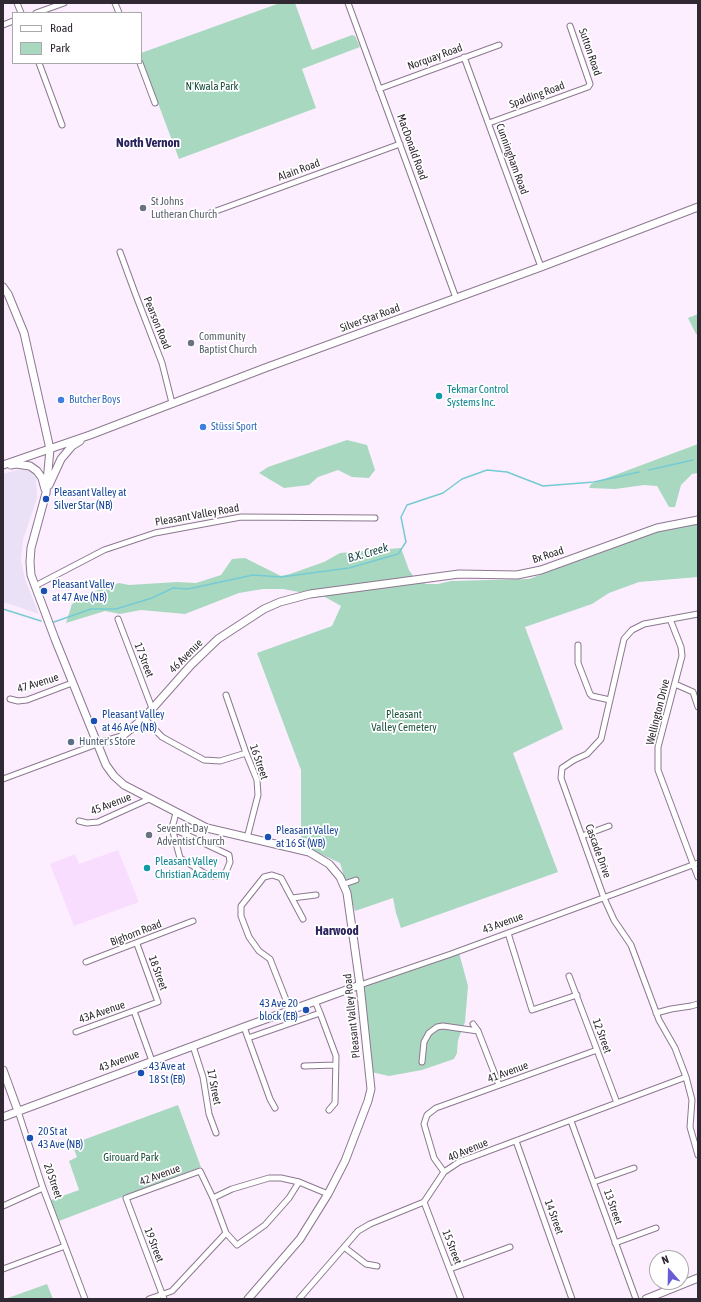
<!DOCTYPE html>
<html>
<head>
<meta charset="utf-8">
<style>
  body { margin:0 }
  #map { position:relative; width:701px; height:1302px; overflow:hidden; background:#fceefe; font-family:"Asap Condensed",sans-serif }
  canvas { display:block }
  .frame { position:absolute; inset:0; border:4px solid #302832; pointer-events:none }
  .legend { position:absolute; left:12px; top:12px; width:130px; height:52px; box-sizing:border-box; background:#fff; border:1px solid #aca9ad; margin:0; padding:5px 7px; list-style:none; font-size:12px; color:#302832 }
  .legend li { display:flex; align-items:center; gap:8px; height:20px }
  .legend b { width:20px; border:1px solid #aca9ad }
  .north { position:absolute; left:649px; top:1250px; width:40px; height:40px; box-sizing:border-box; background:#fff; border:1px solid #aca9ad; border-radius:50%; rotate:340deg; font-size:11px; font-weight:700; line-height:16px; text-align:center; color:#302832 }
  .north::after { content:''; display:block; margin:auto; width:14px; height:18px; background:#6a5cd5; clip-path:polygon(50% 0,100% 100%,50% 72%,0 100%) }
</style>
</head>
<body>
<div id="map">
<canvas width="701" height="1302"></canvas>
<div class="frame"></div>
<ul class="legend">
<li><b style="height:5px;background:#fff"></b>Road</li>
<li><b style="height:11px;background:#a9d8c1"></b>Park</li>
</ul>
<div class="north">N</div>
</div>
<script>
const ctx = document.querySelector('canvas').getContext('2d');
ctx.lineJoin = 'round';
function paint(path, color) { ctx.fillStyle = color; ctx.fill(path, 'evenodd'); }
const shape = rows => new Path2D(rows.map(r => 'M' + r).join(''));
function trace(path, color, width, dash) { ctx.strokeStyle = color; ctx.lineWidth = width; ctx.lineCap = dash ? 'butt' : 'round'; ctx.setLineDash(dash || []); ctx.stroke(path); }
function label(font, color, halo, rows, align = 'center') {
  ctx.font = font + ' "Asap Condensed",sans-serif'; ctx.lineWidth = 3.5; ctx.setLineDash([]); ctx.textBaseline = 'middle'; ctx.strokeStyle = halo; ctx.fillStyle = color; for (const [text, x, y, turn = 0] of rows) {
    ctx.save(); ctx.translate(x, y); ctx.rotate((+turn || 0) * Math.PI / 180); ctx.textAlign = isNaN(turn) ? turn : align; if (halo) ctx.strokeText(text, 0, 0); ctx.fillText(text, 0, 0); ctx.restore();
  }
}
const built = shape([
  [118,850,139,902,74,926,50,864,75,854,79,864]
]);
const industrial = shape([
  [26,469,32,472,36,477,37,498,23,540,21,561,25,579,39,614,3,602,3,474,17,470]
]);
const green = shape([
  [280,3,295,3,312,50,352,35,355,36,360,47,302,69,316,108,179,159,141,58,141,53],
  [698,314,698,334,696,334,688,318],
  [347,440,367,445,375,470,369,478,352,477,338,470,318,477,309,485,284,488,259,473,268,467],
  [698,444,698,473,692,474,681,485,675,507,669,507,657,486,644,485,615,489,589,488,591,484],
  [698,524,698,577,639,582,609,593,592,604,525,627,563,729,513,753,558,872,401,928,396,913,393,898,355,911,340,863,301,845,301,770,257,653,332,626,341,606,325,597,283,589,263,589,239,593,185,614,141,610,120,614,105,611,66,623,72,604,98,590,119,583,129,585,177,582,196,583,221,575,232,559,245,558,281,576,290,574,324,562,340,553,401,548,409,570,416,580,426,584,438,584,451,581,529,579,657,532],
  [458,949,468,986,465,1022,458,1040,457,1053,454,1059,422,1070,389,1076,371,1072,359,989],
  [178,1105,201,1167,59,1221,51,1200,79,1190,69,1161,77,1157,72,1144],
  [47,1284,53,1299,5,1299]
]);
const stream = shape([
  [649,470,693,460],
  [3,609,41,621],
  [54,622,91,609,116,609,152,598,173,588,188,589,253,575,281,577,349,568,398,554,406,542,401,517,407,505,443,493,462,479,487,470,507,472,543,486,594,482,639,472]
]);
const street = shape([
  [17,3,21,13],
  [115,3,119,13],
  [348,3,456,298],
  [36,13,64,3],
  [3,25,13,21],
  [464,57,541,267],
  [39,63,62,125],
  [140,63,155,103],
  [379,89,499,45],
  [489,123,588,87,590,84,570,26],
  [205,215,400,144],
  [120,252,135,293,162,363,172,403],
  [35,586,104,550,155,533,241,517,375,518],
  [698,614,644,624,632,630,624,639,601,739,587,754,574,760,562,768,561,778,604,898,614,920,631,945,659,1020,675,1048,686,1077,692,1100,690,1127,698,1155],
  [118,619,152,708],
  [670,619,681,647,682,656,658,747,658,770,698,877],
  [578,645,578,663,590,694,592,696,610,700],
  [675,684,693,692,698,707],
  [226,695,246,753,257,780,258,795,247,838],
  [10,699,18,701,27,700,72,683],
  [144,718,162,737,204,760,220,761,246,753],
  [3,779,97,744],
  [79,821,87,823,98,822,149,799],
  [172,828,229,855,230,862,226,872,219,876,209,876,180,858,172,828,176,813],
  [582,836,609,826],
  [344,884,356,880],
  [292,898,316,895],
  [508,933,532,1010,577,995],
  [86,962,193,921],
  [569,976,617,1103],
  [360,985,451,954,698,863],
  [315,1001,320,1013,336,1056,335,1103,329,1110],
  [290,1010,270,959,259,951,249,937,241,916,241,906,264,877,272,875,281,878,303,919],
  [134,1011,152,1061],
  [656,1013,671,1009,691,1006,698,1004],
  [473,1024,478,1031,499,1085],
  [244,1027,270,1099,275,1108],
  [76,1032,158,1002,137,944],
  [248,1038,320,1013],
  [193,1046,203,1077,209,1114,216,1133],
  [422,1062,424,1042,429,1033,437,1027,443,1026,478,1031],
  [304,1066,335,1065],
  [18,1111,43,1188,85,1299],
  [571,1121,636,1299],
  [516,1141,572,1299],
  [444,1172,434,1158,424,1124,427,1115,436,1108,597,1050],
  [594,1182,634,1168],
  [213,1198,232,1189,269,1178,281,1178,299,1182,328,1194],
  [424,1202,461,1299],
  [3,1206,43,1188],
  [615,1243,656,1228],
  [344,1247,366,1264,377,1266],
  [3,1269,65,1246],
  [450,1269,510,1247],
  [149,1299,172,1291,226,1233],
  [164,1299,126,1198,200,1171,213,1198,226,1233,237,1245,265,1225,289,1198,299,1182],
  [299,1299,358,1231,370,1224,424,1202,444,1172,459,1162,686,1077]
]);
const secondary = shape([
  [3,287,8,294,24,333,50,449,46,493,31,548,30,562,31,575,55,639,106,765,114,776,124,785,207,828,309,852,329,864,340,877,347,893,360,985,371,1089,368,1101,345,1161,328,1194,300,1239,248,1299],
  [3,465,90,435,265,368,541,267,698,207],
  [11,465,16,464,30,466,37,471,42,478,45,489],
  [49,485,61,459,72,446,80,441],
  [97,744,121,737,144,718,191,665,218,639,264,609,280,602,310,594,459,574,517,575,541,570,657,528,698,520],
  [3,1070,18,1111],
  [3,1117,244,1027,360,985],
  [646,1299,698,1278]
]);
const markers = [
  [143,208,4,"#6b7280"],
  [191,343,4,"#6b7280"],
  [439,396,4,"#0f9aa8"],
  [61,400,4,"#3f7fe0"],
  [203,427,4,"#3f7fe0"],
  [46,499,4,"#1a4fb4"],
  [44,591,4,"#1a4fb4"],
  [94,721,4,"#1a4fb4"],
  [71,742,4,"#5c6f8a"],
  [149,835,4,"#6b7280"],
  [268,837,4,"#1a4fb4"],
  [147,868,4,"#0f9aa8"],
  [306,1010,4,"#1a4fb4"],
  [141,1073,4,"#1a4fb4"],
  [30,1138,4,"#1a4fb4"]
];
const streetNames = [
  ["Sutton Road",590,52,71],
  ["Norquay Road",435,57,-20],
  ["Spalding Road",537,95,-20],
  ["MacDonald Road",412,147,70],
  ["Cunningham Road",512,159,70],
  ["Alain Road",299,170,-20],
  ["Silver Star Road",370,318,-20],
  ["Pearson Road",157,323,68],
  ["Pleasant Valley Road",197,515,-10],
  ["Bx Road",548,555,-18],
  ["46 Avenue",186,656,-45],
  ["17 Street",144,660,69],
  ["47 Avenue",38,683,-17],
  ["Wellington Drive",658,712,-76],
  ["16 Street",259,762,71],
  ["45 Avenue",111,804,-21],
  ["Cascade Drive",598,851,70],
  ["43 Avenue",503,923,-20],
  ["Bighorn Road",136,933,-21],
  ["18 Street",158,973,70],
  ["43A Avenue",102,1012,-19],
  ["Pleasant Valley Road",352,1016,-96],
  ["12 Street",602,1036,70],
  ["43 Avenue",119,1061,-21],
  ["41 Avenue",508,1072,-20],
  ["17 Street",214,1087,79],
  ["40 Avenue",468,1150,-23],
  ["42 Avenue",160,1175,-20],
  ["20 Street",53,1181,71],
  ["13 Street",613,1207,71],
  ["14 Street",554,1217,70],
  ["19 Street",154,1245,69],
  ["15 Street",452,1247,69]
];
const parkNames = [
  ["N'Kwala Park",212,87],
  ["Pleasant",404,715],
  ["Valley Cemetery",404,728],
  ["Girouard Park",131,1158]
];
const worshipNames = [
  ["St Johns",151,202],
  ["Lutheran Church",151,215],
  ["Community",199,337],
  ["Baptist Church",199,350],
  ["Seventh-Day",157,829],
  ["Adventist Church",157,842]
];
const cultureNames = [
  ["Tekmar Control",447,390],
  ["Systems Inc.",447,403],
  ["Pleasant Valley",155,862],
  ["Christian Academy",155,875]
];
const shopNames = [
  ["Butcher Boys",69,400],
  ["Stüssi Sport",211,427]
];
const transitNames = [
  ["Pleasant Valley at",54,493],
  ["Silver Star (NB)",54,506],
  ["Pleasant Valley",52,585],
  ["at 47 Ave (NB)",52,598],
  ["Pleasant Valley",102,715],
  ["at 46 Ave (NB)",102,728],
  ["Pleasant Valley",276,831],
  ["at 16 St (WB)",276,844],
  ["43 Ave 20",298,1004,"right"],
  ["block (EB)",298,1017,"right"],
  ["43 Ave at",149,1067],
  ["18 St (EB)",149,1080],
  ["20 St at",38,1132],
  ["43 Ave (NB)",38,1145]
];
const serviceNames = [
  ["Hunter's Store",79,742]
];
const waterNames = [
  ["B.X. Creek",368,553,-16]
];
const quarterNames = [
  ["North Vernon",148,143],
  ["Harwood",337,931]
];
paint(built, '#f9ddfe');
paint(industrial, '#ebe1f6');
paint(green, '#a9d8c1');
trace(stream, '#75cbd4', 1.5);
trace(street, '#8c7890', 7);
trace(secondary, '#8c7890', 9);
trace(street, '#fff', 5);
trace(secondary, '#fff', 7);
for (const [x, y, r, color] of markers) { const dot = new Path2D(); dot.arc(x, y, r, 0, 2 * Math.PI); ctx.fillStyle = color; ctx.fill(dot); trace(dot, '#fff', 1.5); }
label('11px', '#302832', '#fff', streetNames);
label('11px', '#1a513b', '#fff', parkNames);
label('11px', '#5b616d', '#fff', worshipNames, 'left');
label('11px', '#0d838f', '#fff', cultureNames, 'left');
label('11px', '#366cbe', '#fff', shopNames, 'left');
label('11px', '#164399', '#fff', transitNames, 'left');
label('11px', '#4e5e75', '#fff', serviceNames, 'left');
label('italic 12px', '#1f484c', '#fff', waterNames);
label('bold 13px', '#2a235d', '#fff', quarterNames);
</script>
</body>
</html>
